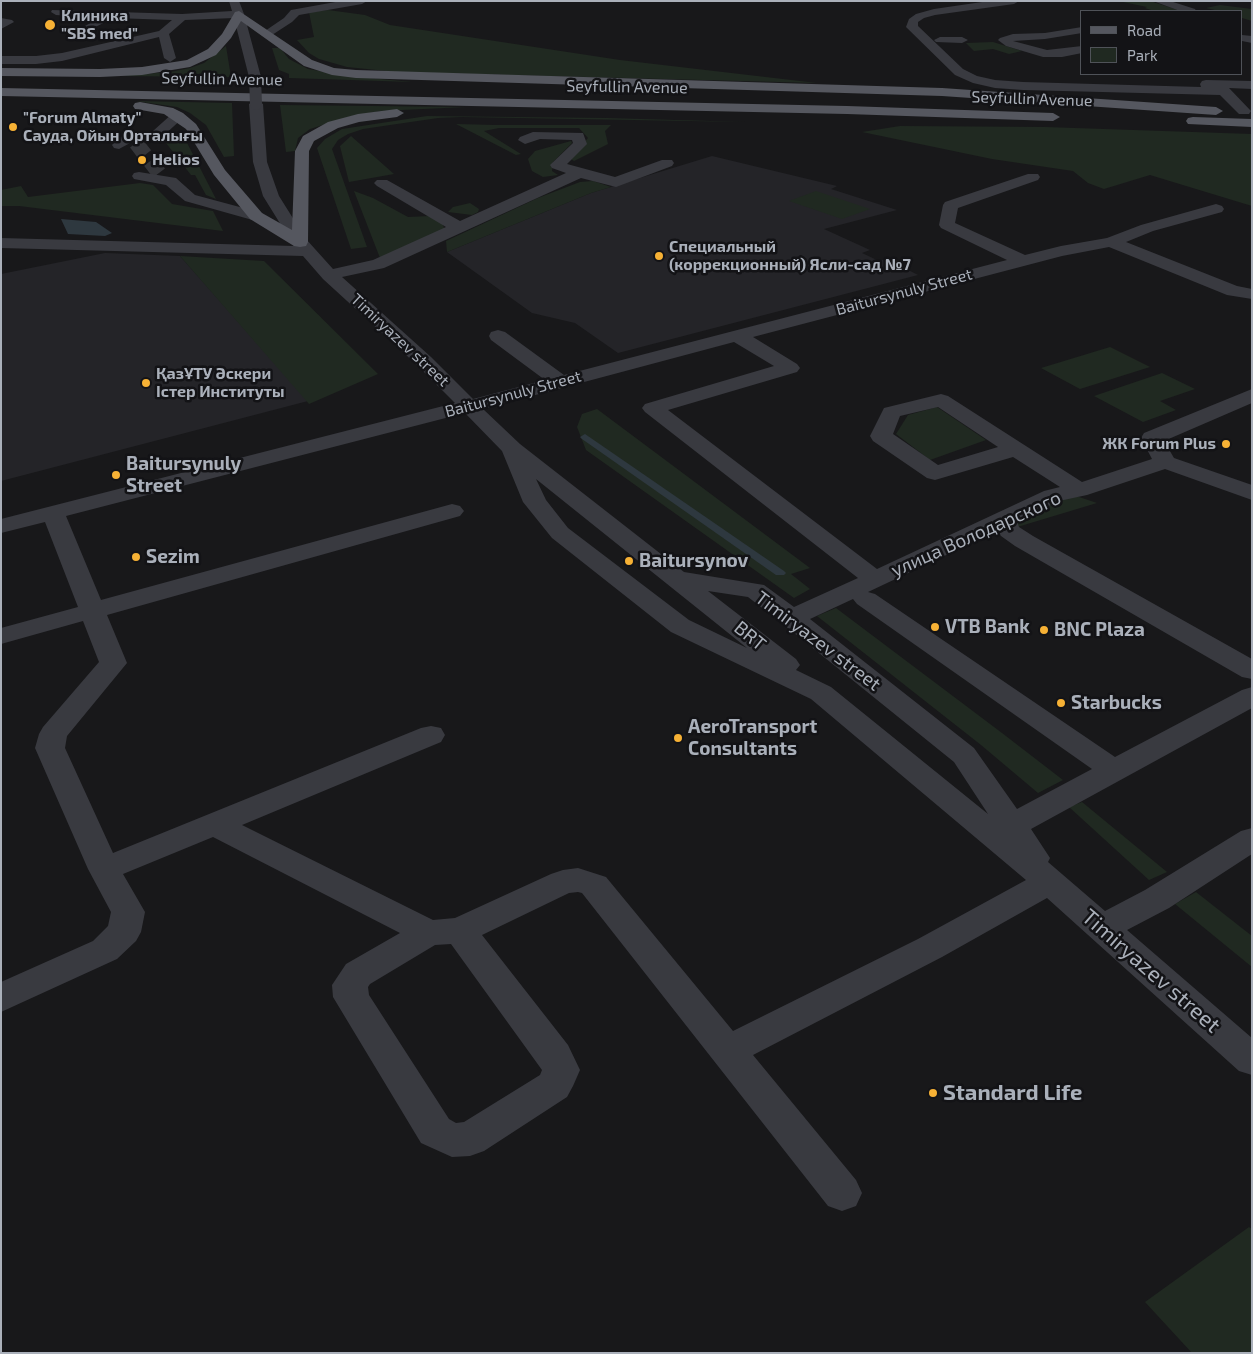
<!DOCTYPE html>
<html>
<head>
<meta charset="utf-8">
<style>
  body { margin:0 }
  #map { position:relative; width:1253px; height:1354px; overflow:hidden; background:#18181a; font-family:"Exo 2",sans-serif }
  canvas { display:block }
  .frame { position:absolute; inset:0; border:2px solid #aab0ba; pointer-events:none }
  .legend { position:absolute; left:1080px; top:10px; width:162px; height:65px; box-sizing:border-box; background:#131316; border:1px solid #4f5258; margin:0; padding:6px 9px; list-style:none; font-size:15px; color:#aab0ba }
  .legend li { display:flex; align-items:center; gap:10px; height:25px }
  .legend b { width:25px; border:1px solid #4f5258 }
</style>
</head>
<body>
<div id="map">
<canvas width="1253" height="1354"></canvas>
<div class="frame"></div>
<ul class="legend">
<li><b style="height:6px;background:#55575f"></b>Road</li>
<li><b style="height:14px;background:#202921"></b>Park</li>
</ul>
</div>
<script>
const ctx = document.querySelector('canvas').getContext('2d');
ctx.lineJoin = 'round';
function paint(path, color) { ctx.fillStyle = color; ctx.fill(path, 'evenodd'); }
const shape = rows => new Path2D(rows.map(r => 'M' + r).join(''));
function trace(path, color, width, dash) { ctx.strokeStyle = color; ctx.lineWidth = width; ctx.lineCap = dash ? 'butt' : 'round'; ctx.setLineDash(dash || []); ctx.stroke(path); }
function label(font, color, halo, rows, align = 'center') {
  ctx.font = font + ' "Exo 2",sans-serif'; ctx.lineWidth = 5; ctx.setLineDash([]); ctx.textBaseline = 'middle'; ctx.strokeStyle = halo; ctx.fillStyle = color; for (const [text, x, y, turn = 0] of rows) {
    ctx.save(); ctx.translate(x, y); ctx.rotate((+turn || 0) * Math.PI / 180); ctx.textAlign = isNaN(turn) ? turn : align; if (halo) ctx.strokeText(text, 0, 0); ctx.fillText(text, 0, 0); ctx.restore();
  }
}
const built = shape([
  [712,156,837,186,831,189,897,210,824,229,870,250,862,253,879,261,887,259,918,275,618,353,575,323,532,313,447,252,591,193],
  [105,253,180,256,308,401,1,481,1,274]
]);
const green = shape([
  [1150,1,1175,9,1182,11,1145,11,1151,10,1145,8,1147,7,1123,2],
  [1220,5,1252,9,1252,21,1242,18,1242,11,1219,11,1206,8],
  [328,10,365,15,390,25,620,60,817,83,396,72,347,67,319,59,309,53,297,40,314,37,309,12],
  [993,42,1022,51,1009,54,993,49,974,51,966,43],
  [226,46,231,77,117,76,170,72,190,68,204,63],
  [272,48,280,48,289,59,308,69,349,76,412,82,289,78,289,74,279,70],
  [136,101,232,103,234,156,224,157,206,125,190,113,177,107],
  [280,105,466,107,381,111,352,116,310,129,298,138,295,151,286,152],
  [427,116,607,118,746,122,461,117,438,118,363,129,348,134,338,140,332,149,367,247,351,249,317,148,325,139,342,129],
  [456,124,496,125,611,125,605,131,608,144,574,161,571,159,588,138,579,128,499,128,484,131,521,154,516,155],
  [900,126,1045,127,1252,134,1252,206,1150,175,1104,189,1088,183,1073,171,992,159,862,132],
  [177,135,184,137,216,199,206,195,195,175,191,175,166,143],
  [351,136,394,174,349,182,340,146],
  [571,141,572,143,553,162,552,171,558,175,543,177,532,171,528,159,535,151],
  [593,181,611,187,591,193,447,252,446,241,538,198,580,182],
  [140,183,153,185,172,204,213,211,223,231,19,206,1,206,1,190,21,186,28,197],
  [354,191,373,198,408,217,430,216,442,223,445,230,380,258],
  [816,191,870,209,842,219,789,201],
  [470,203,479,209,478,212,472,215,448,212,453,207],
  [180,256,264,261,378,374,309,404],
  [1110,347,1150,367,1080,389,1041,368],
  [1162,373,1195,389,1160,401,1176,410,1143,422,1094,396],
  [937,407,986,440,930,460,896,434,908,415],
  [597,409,810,568,791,574,810,589,794,598,586,450,577,427,582,414],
  [1073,495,1097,503,1014,528,1011,520],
  [836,608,1002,733,1063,780,1038,793,981,745,817,616],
  [1082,802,1167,872,1149,880,1069,807],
  [1196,892,1252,936,1252,967,1175,904],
  [1249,1227,1252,1229,1252,1353,1192,1353,1145,1302]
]);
const water = shape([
  [61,219,96,222,112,233,105,236,68,234]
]);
const stream = shape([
  [585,434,784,571,786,573,784,575,776,575,582,439,580,437,585,434]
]);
const minorTunnel = shape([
  [136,143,159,173]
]);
const minor = shape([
  [229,1,239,1,244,14,261,77,259,80,251,80,249,77,234,18,185,20,169,34,176,58,170,62,164,58,159,37,62,61,36,64,1,64,1,56,36,56,62,53,159,31,172,20,114,18,91,29,85,26,99,18,56,15,51,12,52,10,182,14,232,11,229,1],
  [341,1,367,1,362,4,299,15,292,22,272,35,268,36,262,33,284,18,291,10,341,1],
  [989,1,1019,1,1014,4,935,15,924,18,918,22,918,26,963,69,977,76,995,80,1023,82,1201,87,1200,84,1202,81,1206,80,1252,81,1252,89,1229,88,1251,111,1249,114,1239,114,1220,95,1023,90,995,88,973,83,955,75,906,27,909,19,916,14,934,9,989,1],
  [1153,1,1170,1,1195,9,1196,11,1180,11,1153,1],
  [1,18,12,20,14,22,1,29,1,18],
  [1082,27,1082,33,1045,39,1013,41,1047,50,1082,46,1082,53,1062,57,1043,57,1006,46,998,40,1000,38,1013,34,1045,33,1082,27],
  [1242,35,1252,36,1252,43,1242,41,1242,35],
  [940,37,962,37,968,40,962,43,936,42,934,40,940,37],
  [256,100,263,104,267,162,279,196,306,239,333,269,373,260,446,227,377,186,374,183,377,180,387,180,460,221,566,173,552,168,550,165,573,143,572,140,540,139,525,144,518,140,520,137,533,132,583,133,587,144,567,164,615,177,662,160,672,160,674,163,672,166,616,187,581,178,384,268,342,277,431,357,473,399,545,380,491,340,489,336,491,332,498,330,505,332,564,375,1007,260,941,228,939,225,943,205,945,202,1028,174,1038,174,1040,177,1038,180,958,208,955,223,1025,255,1061,246,1107,238,1141,225,1216,204,1222,206,1224,209,1222,212,1153,231,1126,242,1237,286,1252,289,1252,299,1227,295,1109,247,1062,256,753,337,797,364,800,368,797,372,668,410,877,569,1044,491,1060,487,1013,457,935,480,927,478,873,441,870,436,884,408,941,394,948,396,1082,482,1152,459,1141,438,1144,433,1252,389,1252,403,1164,441,1174,458,1252,485,1252,500,1165,469,1087,495,1059,501,1017,521,1019,527,1033,536,1252,659,1252,679,1242,677,1015,546,1001,536,997,531,868,592,875,594,1115,757,1242,690,1252,687,1252,708,1031,829,1050,858,1048,862,1105,911,1145,890,1241,831,1252,828,1252,854,1169,908,1127,930,1252,1038,1252,1075,1239,1071,1047,898,942,957,753,1055,856,1180,862,1193,856,1206,842,1211,828,1206,582,893,578,892,569,893,482,935,568,1045,580,1070,573,1086,567,1097,484,1151,470,1156,452,1157,421,1143,333,997,332,985,346,964,400,933,213,837,123,874,145,912,141,932,136,941,117,959,1,1012,1,982,93,941,108,926,111,912,88,869,35,748,39,734,43,727,99,662,83,621,1,644,1,628,78,607,45,522,1,533,1,519,455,403,417,365,323,279,303,256,1,248,1,238,294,246,263,196,253,162,249,104,256,100],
  [734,342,774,366,645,404,642,408,645,412,858,578,794,607,764,585,684,572,520,444,483,409,734,342],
  [938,407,998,447,938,465,893,434,900,416,938,407],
  [465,413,502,451,523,502,552,538,671,632,811,699,1026,880,918,939,733,1031,606,877,578,868,563,870,551,874,455,918,433,920,242,825,441,742,445,735,441,728,431,726,421,728,113,853,65,748,67,736,127,663,107,615,460,516,464,511,460,506,452,504,101,600,66,516,465,413],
  [536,479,747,648,689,620,568,528,546,500,536,479],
  [708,591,748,597,783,624,954,762,988,814,831,687,796,670,800,665,796,659,708,591],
  [853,599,857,604,1092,769,1017,809,974,748,810,619,853,599],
  [451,944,542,1070,540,1075,464,1122,456,1123,449,1119,369,995,368,987,370,984,435,945,451,944],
  [178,112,185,116,162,137,130,143,119,149,114,148,112,145,120,137,153,131,173,113,178,112],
  [139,172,176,178,195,195,262,213,264,216,262,219,256,221,185,201,166,185,134,179,132,176,134,173,139,172]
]);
const major = shape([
  [239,11,312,60,334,68,356,70,942,88,1216,107,1223,111,1216,115,942,96,356,78,332,75,304,66,241,21,231,38,216,55,190,67,142,75,100,77,1,76,1,68,100,69,142,67,187,60,208,49,222,34,235,12,239,11],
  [1,88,847,106,1053,113,1060,117,1053,121,847,114,1,96,1,88],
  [140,102,173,108,183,113,196,124,225,170,262,213,292,230,295,151,303,136,328,122,358,114,397,109,404,113,397,117,359,122,338,128,314,141,309,151,308,242,306,246,300,247,294,246,250,219,214,175,186,129,164,114,135,109,133,106,135,103,140,102],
  [1193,117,1252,119,1252,127,1188,124,1186,121,1188,118,1193,117]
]);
const minorBridge = shape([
  [255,77,256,104]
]);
const markers = [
  [50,25,6,"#f6b135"],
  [13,127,5,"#f6b135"],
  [142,160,5,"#f6b135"],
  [659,256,5,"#f6b135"],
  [146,383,5,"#f6b135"],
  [1226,444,5,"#f6b135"],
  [116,475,5,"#f6b135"],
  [136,557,5,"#f6b135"],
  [629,561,5,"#f6b135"],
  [935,627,5,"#f6b135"],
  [1044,630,5,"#f6b135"],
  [1061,703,5,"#f6b135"],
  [678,738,5,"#f6b135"],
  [933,1093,5,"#f6b135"]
];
const farPoinames = [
  ["Клиника",61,16],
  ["\"SBS med\"",61,34],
  ["\"Forum Almaty\"",23,118],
  ["Сауда, Ойын Орталығы",23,136],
  ["Helios",152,160],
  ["Специальный",669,247],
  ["(коррекционный) Ясли-сад №7",669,265],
  ["ҚазҰТУ Әскери",156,374],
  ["Істер Институты",156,392],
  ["ЖК Forum Plus",1216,444,"right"]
];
const farStreetnames = [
  ["Seyfullin Avenue",222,79,1],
  ["Seyfullin Avenue",627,87,1],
  ["Seyfullin Avenue",1032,99,2],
  ["Baitursynuly Street",904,292,-15],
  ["Timiryazev street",400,340,43],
  ["Baitursynuly Street",513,394,-15]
];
const poiNames = [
  ["Baitursynuly",126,464],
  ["Street",126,486],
  ["Sezim",146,557],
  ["Baitursynov",639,561],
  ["VTB Bank",945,627],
  ["BNC Plaza",1054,630],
  ["Starbucks",1071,703],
  ["AeroTransport",688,727],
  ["Consultants",688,749]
];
const streetNames = [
  ["улица Володарского",976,534,-24],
  ["BRT",750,636,39],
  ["Timiryazev street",818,641,37]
];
const nearStreetnames = [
  ["Timiryazev street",1151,971,41]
];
const nearPoinames = [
  ["Standard Life",943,1093]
];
paint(built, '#242428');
paint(green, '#202921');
paint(water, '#2e383f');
paint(stream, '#2e383f');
trace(minorTunnel, '#35363a', 15, [15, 8]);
paint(minor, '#393a40');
paint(major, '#55575f');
trace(minorBridge, '#393a40', 12);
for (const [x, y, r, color] of markers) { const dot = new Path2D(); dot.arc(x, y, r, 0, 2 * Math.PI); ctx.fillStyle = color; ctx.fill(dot); trace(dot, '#131316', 2); }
label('bold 16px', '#aab0ba', '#131316', farPoinames, 'left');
label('16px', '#aab0ba', '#131316', farStreetnames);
label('bold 19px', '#aab0ba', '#131316', poiNames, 'left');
label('19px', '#aab0ba', '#131316', streetNames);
label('22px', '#aab0ba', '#131316', nearStreetnames);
label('bold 22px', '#aab0ba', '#131316', nearPoinames, 'left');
</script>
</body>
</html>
